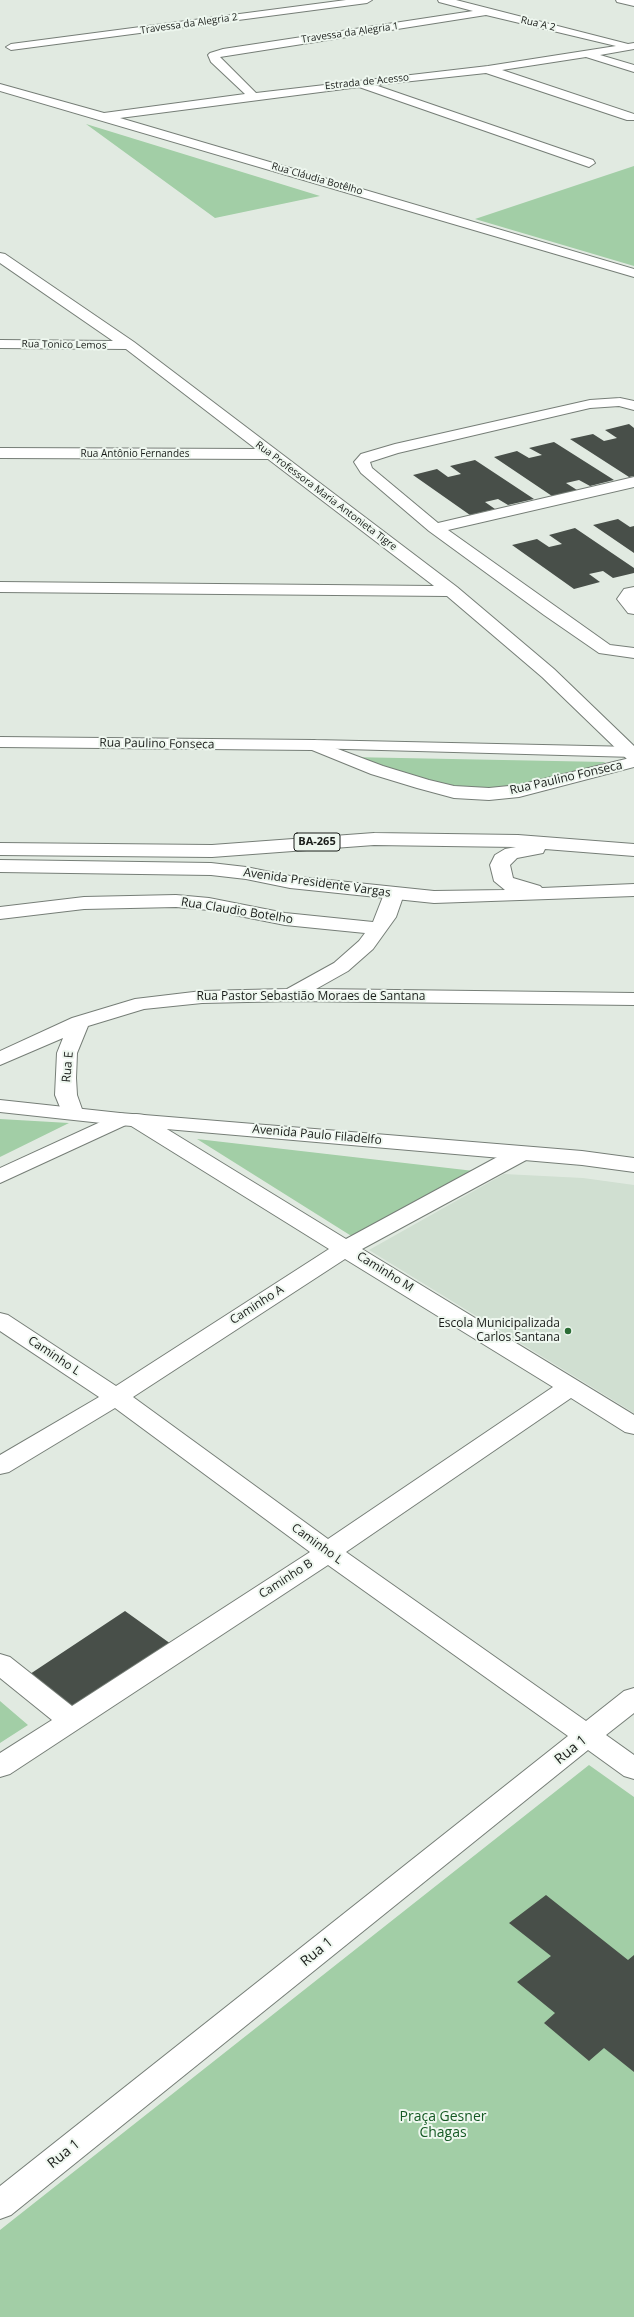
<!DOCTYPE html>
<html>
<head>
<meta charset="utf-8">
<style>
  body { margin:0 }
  canvas { display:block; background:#e1eae1 }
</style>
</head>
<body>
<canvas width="634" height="2317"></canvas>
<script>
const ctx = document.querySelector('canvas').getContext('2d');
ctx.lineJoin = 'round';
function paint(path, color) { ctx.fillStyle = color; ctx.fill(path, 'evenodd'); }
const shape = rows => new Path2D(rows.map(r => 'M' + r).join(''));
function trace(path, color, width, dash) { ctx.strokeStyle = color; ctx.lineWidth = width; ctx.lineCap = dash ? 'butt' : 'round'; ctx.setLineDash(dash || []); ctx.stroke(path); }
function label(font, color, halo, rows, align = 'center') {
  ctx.font = font + ' "Open Sans",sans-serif'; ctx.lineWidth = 4; ctx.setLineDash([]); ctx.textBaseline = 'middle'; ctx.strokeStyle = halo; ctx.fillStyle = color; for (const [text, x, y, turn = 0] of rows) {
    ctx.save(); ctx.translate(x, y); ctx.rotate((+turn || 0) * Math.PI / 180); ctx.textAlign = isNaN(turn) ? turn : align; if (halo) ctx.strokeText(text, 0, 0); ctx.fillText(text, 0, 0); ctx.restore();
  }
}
const built = shape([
  [504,1174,583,1178,634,1185,634,1413,369,1250]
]);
const green = shape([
  [86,124,320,196,215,218],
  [634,166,634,266,475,219],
  [349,757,606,762,563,779,519,789,453,791],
  [0,1119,69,1123,0,1157],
  [197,1139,474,1171,353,1237],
  [0,1701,28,1725,0,1743],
  [589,1765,634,1797,634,2317,0,2317,0,2230]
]);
const building = shape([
  [629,424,634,428,634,476,629,477,570,439,593,434,604,441,617,438,605,430],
  [554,442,614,480,590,486,579,480,566,483,577,490,552,496,494,457,517,451,529,458,542,455,529,448],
  [475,460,534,499,508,505,498,499,485,502,495,509,470,515,413,475,437,469,448,477,461,474,450,466],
  [618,519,630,527,634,526,634,553,593,525],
  [575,528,634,568,634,573,613,578,603,571,589,574,600,582,574,589,512,545,537,539,549,547,562,544,549,535],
  [125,1611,171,1644,69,1714,24,1678],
  [546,1895,628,1960,634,1955,634,2072,604,2048,589,2061,544,2023,555,2013,517,1982,551,1956,509,1923]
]);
const lane = shape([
  [346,0,372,0,367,3,11,50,6,47,11,44,346,0],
  [314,740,634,747,634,757,309,748,306,745,309,742,314,740]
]);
const street = shape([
  [438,0,456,0,628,44,634,43,634,49,600,55,634,65,634,72,586,57,502,70,634,114,634,120,627,120,486,73,375,85,593,160,595,163,589,167,359,87,120,118,634,269,634,277,0,91,0,84,104,113,245,94,211,62,208,55,210,53,223,49,473,11,439,2,438,0],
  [486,15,616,46,488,66,256,93,220,57,486,15],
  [616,0,634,0,634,6,617,2,616,0],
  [0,253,5,254,134,342,457,587,554,669,634,746,634,761,628,760,542,677,447,596,0,592,0,582,434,586,268,459,0,458,0,448,256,449,126,349,0,348,0,340,113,341,0,263,0,253],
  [620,398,634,401,634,410,619,406,590,408,398,453,370,462,372,468,438,523,634,477,634,487,448,530,610,645,634,648,634,658,599,653,544,615,429,531,361,473,354,462,361,454,395,444,590,400,620,398],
  [634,587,634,614,628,613,617,599,624,589,634,587],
  [394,888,401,890,404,894,396,917,373,949,348,971,316,989,634,993,634,1005,292,1001,202,1003,144,1009,88,1026,77,1053,76,1078,77,1095,83,1112,80,1117,72,1118,64,1117,55,1095,57,1053,63,1038,0,1065,0,1051,72,1018,135,999,202,991,287,989,334,963,359,941,365,933,285,925,209,910,176,907,84,909,0,919,0,907,84,897,176,895,209,898,285,913,373,922,384,894,387,890,394,888],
  [120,1113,128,1115,136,1114,144,1115,346,1239,512,1149,520,1147,528,1149,531,1154,528,1159,362,1249,634,1415,634,1434,625,1432,571,1398,346,1552,586,1721,624,1691,634,1688,634,1713,606,1735,634,1755,634,1779,624,1776,588,1750,11,2215,0,2219,0,2186,568,1736,328,1565,10,1774,0,1777,0,1753,52,1720,0,1678,0,1654,10,1657,72,1706,310,1552,115,1408,9,1472,0,1474,0,1455,99,1397,0,1331,0,1313,8,1315,116,1386,329,1249,128,1124,0,1183,0,1168,120,1113],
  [345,1259,553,1387,328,1539,133,1397,345,1259]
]);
const secondary = shape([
  [0,737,314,740,383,766,429,780,454,786,489,788,519,785,634,757,634,767,519,797,489,800,454,798,417,788,371,774,312,750,0,747,0,737],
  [0,1100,120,1113,582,1151,634,1158,634,1172,582,1165,120,1125,0,1112,0,1100]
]);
const primary = shape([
  [374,833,518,835,634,844,634,856,545,849,543,853,517,858,510,865,513,878,540,886,542,888,634,884,634,896,434,903,290,888,246,879,211,875,0,872,0,860,211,863,246,867,290,876,434,891,505,890,494,881,490,865,495,855,505,849,516,847,374,845,212,857,0,855,0,843,212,845,374,833]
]);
const markers = [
  [568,1331,4,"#2b6c35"]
];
const farStreetnames = [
  ["Travessa da Alegria 2",189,24,-8],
  ["Rua A 2",538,24,13],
  ["Travessa da Alegria 1",350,33,-8],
  ["Estrada de Acesso",367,82,-6],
  ["Rua Cláudia Botêlho",317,179,16],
  ["Rua Tonico Lemos",64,345,1],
  ["Rua Antônio Fernandes",135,454],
  ["Rua Professora Maria Antonieta Tigre",326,496,37]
];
const shields = [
  [317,842,46]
];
const shieldNames = [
  ["BA-265",317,842]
];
const streetNames = [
  ["Rua Paulino Fonseca",157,744,1],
  ["Rua Paulino Fonseca",566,778,-13],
  ["Avenida Presidente Vargas",317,883,8],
  ["Rua Claudio Botelho",237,911,9],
  ["Rua Pastor Sebastião Moraes de Santana",311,997],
  ["Rua E",68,1067,-85],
  ["Avenida Paulo Filadelfo",317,1135,5],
  ["Caminho M",385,1272,32],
  ["Caminho A",257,1305,-33],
  ["Caminho L",54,1356,34],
  ["Caminho L",317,1544,36],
  ["Caminho B",286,1579,-33]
];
const poiNames = [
  ["Escola Municipalizada",560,1324],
  ["Carlos Santana",560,1338]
];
const nearStreetnames = [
  ["Rua 1",571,1750,-39],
  ["Rua 1",317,1952,-39],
  ["Rua 1",64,2154,-39]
];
const nearParknames = [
  ["Praça Gesner",443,2117],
  ["Chagas",443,2133]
];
paint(built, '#d0dfd1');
paint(green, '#a2cea6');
paint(building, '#484f49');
trace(lane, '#767e77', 2);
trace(street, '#767e77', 2);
trace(secondary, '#767e77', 2);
trace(primary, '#767e77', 2);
paint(lane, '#fff');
paint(street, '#fff');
paint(secondary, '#fff');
paint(primary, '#fff');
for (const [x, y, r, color] of markers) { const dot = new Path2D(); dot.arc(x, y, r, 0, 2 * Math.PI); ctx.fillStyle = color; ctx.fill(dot); trace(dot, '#eef7ef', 1.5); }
label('10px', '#191c19', '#eef7ef', farStreetnames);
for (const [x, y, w] of shields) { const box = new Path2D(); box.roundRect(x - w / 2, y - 9, w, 18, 3); ctx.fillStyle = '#eef7ef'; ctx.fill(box); trace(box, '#191c19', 1); }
label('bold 11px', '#191c19', null, shieldNames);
label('12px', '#191c19', '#eef7ef', streetNames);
label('12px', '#191c19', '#eef7ef', poiNames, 'right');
label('14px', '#191c19', '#eef7ef', nearStreetnames);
label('14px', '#145923', '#eef7ef', nearParknames);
</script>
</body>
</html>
